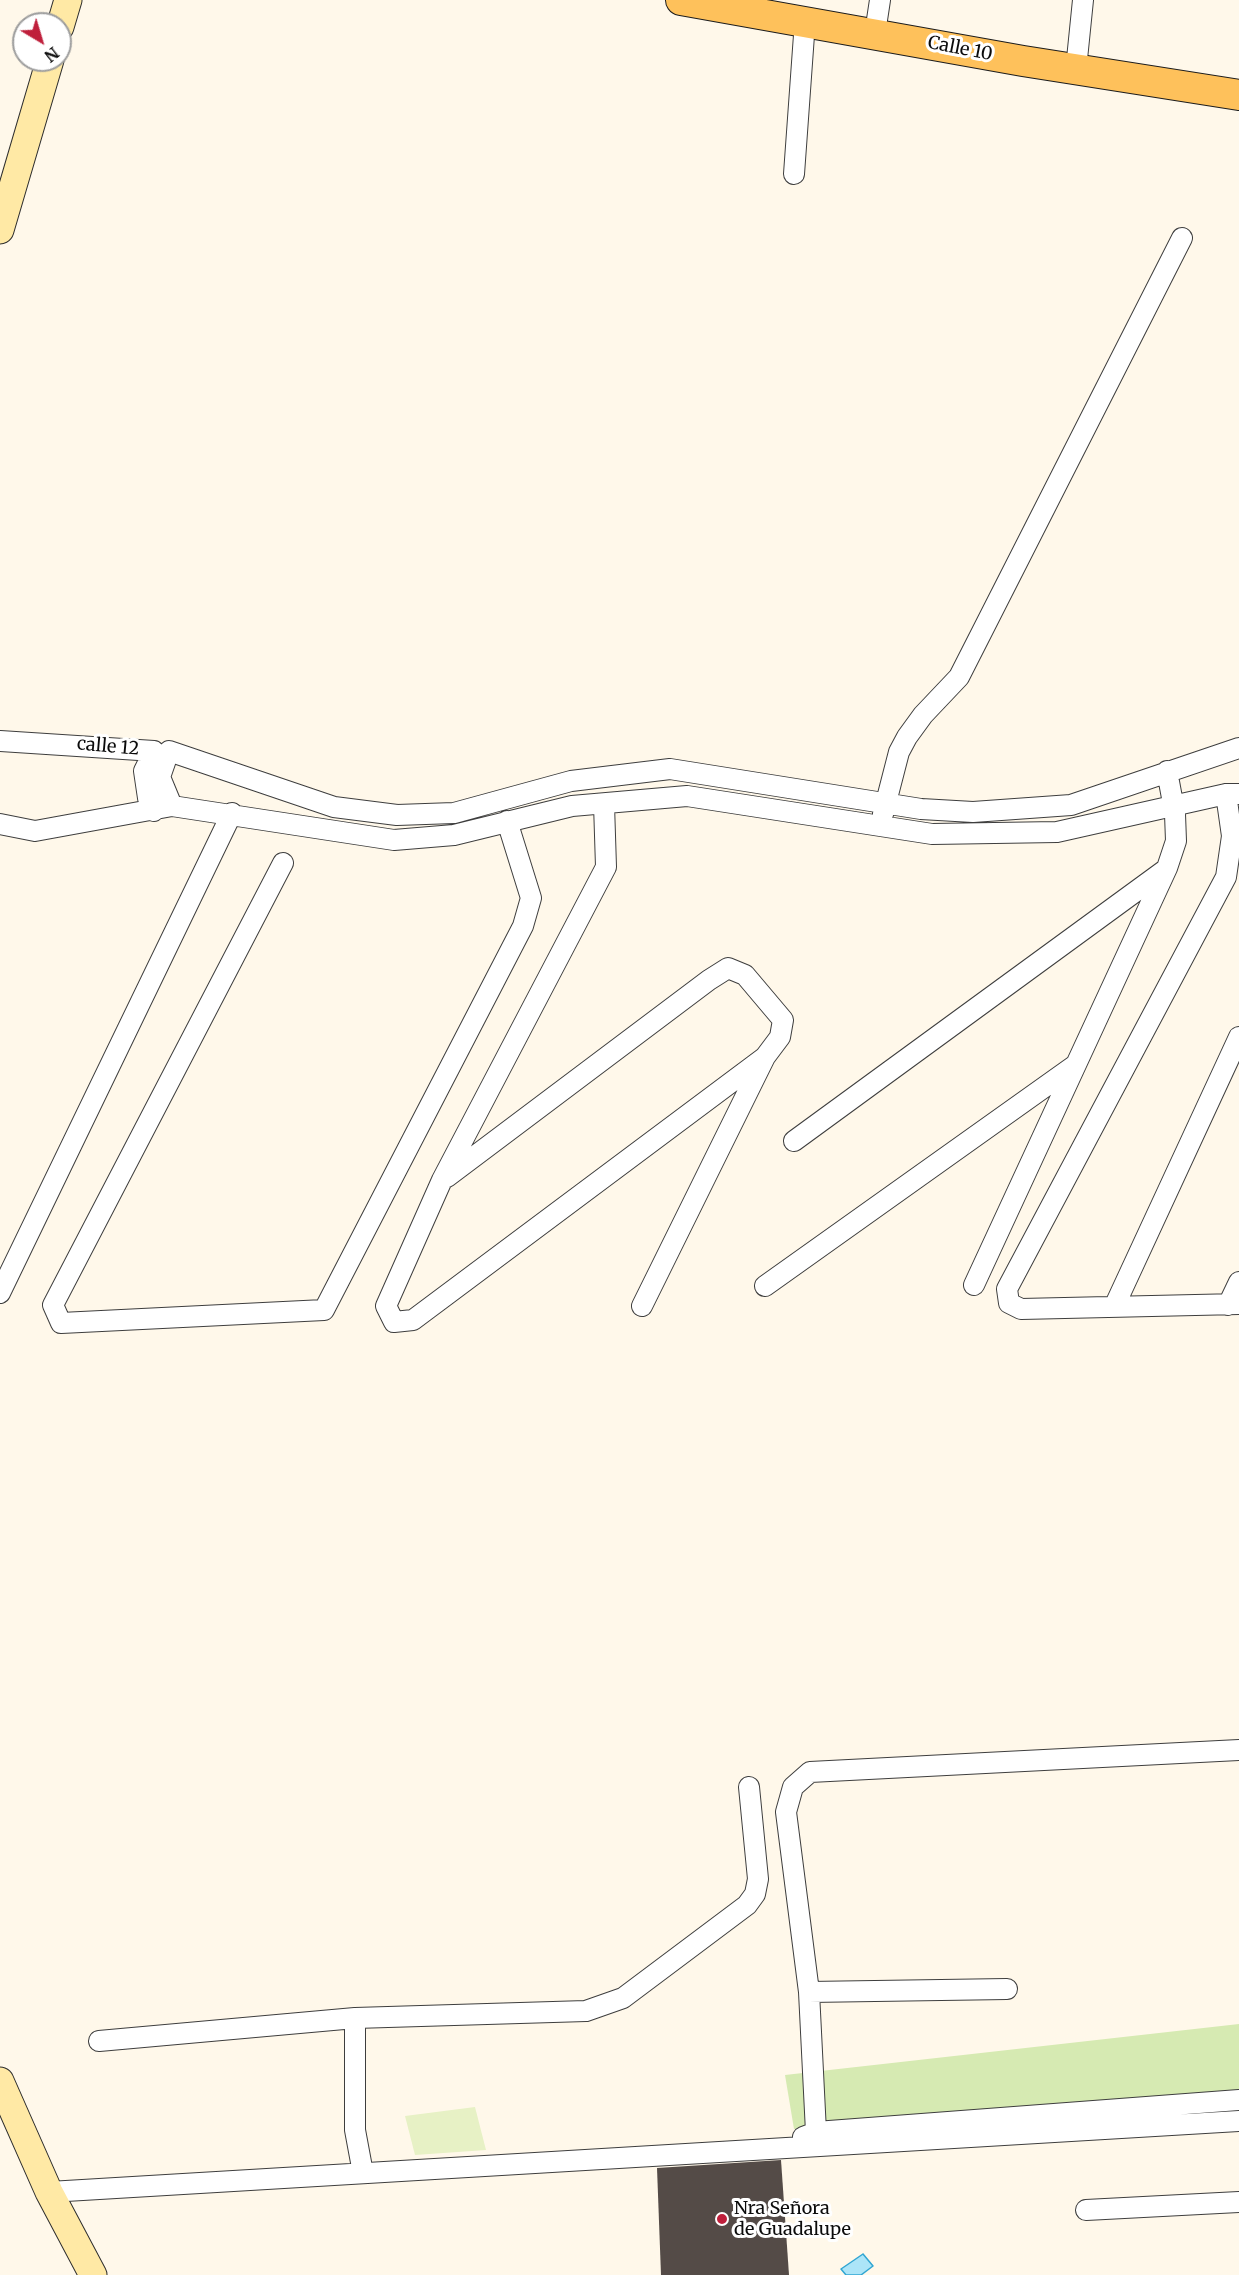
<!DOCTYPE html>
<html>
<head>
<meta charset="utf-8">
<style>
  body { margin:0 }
  #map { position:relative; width:1239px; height:2275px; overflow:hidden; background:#fff8ea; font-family:Merriweather,serif }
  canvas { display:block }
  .north { position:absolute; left:12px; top:12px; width:60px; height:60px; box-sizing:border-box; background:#fff; border:2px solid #9d9d9d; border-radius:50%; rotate:142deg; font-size:16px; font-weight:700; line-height:24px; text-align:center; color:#0b0b0b }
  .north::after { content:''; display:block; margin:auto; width:21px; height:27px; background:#bf1f3b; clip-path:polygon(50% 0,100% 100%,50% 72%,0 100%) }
</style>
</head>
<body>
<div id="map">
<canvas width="1239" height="2275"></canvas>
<div class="north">N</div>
</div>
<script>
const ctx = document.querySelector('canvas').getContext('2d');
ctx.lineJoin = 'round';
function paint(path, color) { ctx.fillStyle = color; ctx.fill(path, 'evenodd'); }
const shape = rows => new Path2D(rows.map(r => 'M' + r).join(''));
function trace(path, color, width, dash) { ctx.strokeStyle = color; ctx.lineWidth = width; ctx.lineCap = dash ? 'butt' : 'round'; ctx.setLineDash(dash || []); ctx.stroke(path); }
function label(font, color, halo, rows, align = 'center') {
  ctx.font = font + ' Merriweather,serif'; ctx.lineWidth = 6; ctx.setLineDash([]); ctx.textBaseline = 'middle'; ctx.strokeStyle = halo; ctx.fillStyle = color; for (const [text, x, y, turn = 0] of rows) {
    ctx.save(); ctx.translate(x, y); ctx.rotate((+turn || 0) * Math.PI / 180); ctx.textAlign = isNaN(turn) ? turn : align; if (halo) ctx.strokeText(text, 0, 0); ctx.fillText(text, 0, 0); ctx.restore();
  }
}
const green = shape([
  [1239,2024,1239,2091,794,2129,785,2075]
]);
const pitch = shape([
  [475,2107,486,2150,415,2155,405,2116]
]);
const water = shape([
  [863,2254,873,2266,861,2275,846,2275,841,2269,863,2254]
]);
const building = shape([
  [781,2160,789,2275,661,2275,657,2168]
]);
const street = shape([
  [875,33,880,0],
  [1076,69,1083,0],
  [794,174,805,21],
  [0,741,154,751,144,771,148,798,154,811],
  [1226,794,1232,836,1226,877,1007,1289,1009,1303,1021,1309,1239,1304],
  [604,804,606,867,442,1180,386,1306,394,1322,413,1320,765,1057],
  [172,806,160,777,169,751,334,807,397,815,454,813,571,781,670,769,921,809,973,812,1071,805,1239,748],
  [883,814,899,752,907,737,923,715,959,677,1182,238],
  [0,824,35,831,172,806,394,840,454,835,572,806,687,796,932,834,1057,832,1226,794,1239,794],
  [283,863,53,1305,61,1323,324,1310,523,926,531,898,507,821],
  [794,1141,1165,870],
  [447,1177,709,980,728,968,745,975,783,1020,780,1037,765,1057,642,1306],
  [974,1285,1167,868,1176,841,1175,814,1167,771],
  [765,1286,1074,1066],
  [0,1293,232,813],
  [1228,1305,1239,1282],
  [1114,1307,1239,1037],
  [809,1992,1007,1989],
  [99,2041,355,2018],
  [816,2132,809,1992,786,1812,793,1787,810,1772,1239,1750],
  [803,2137,816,2132,1239,2100],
  [363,2173,355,2130,355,2018,586,2011,623,1998,747,1905,755,1894,758,1879,749,1787],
  [49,2192,1239,2121],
  [1086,2210,1239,2202]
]);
const secondary = shape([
  [60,27,68,0],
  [0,230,50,60],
  [0,2081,49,2192,93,2275]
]);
const primary = shape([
  [681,0,1023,61,1239,95]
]);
const markers = [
  [722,2219,6,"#bf1f3b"]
];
const streetNames = [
  ["Calle 10",960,49,11],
  ["calle 12",108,747,5]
];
const poiNames = [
  ["Nra Señora",734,2209],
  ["de Guadalupe",734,2230]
];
paint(green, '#d6eab2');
paint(pitch, '#e7f1c5');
paint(water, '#ace5f8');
trace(water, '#31a6d2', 1.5);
paint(building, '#544b47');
trace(street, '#3e3e3e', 22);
trace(secondary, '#2d2d2d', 29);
trace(primary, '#1c1c1c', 32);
trace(street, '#fff', 20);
trace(secondary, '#ffe9a5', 27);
trace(primary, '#fec15b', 30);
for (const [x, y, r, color] of markers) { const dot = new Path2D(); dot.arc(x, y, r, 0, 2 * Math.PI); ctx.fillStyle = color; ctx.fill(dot); trace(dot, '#fff', 2); }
label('18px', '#0b0b0b', '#fff', streetNames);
label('18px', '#0b0b0b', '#fff', poiNames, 'left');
</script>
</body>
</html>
